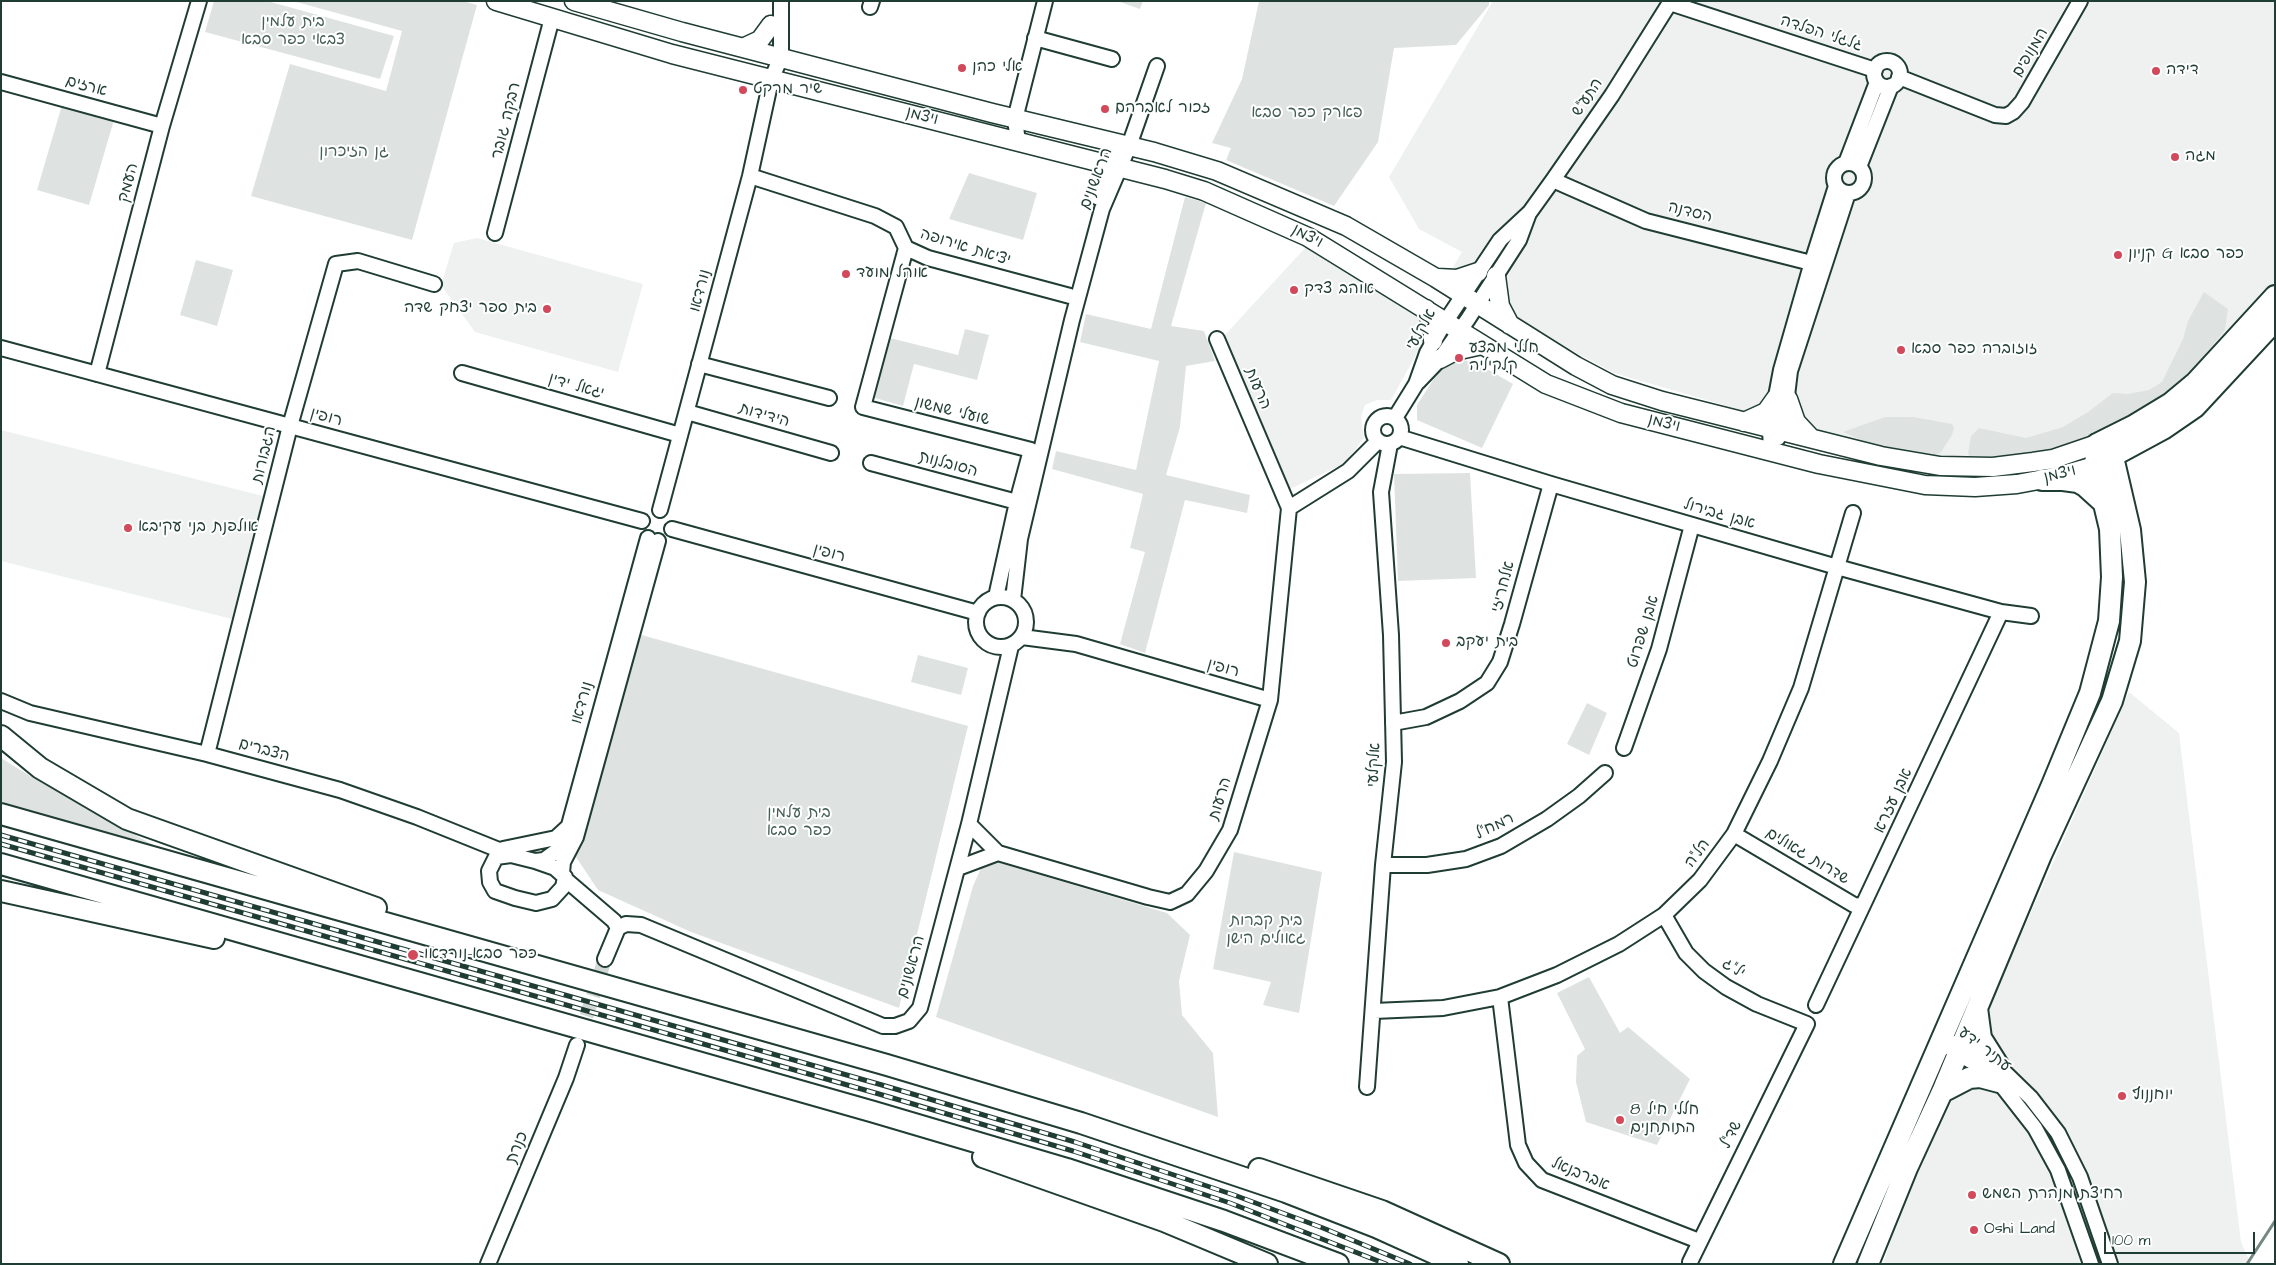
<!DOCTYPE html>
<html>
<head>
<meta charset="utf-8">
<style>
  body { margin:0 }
  #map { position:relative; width:2276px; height:1265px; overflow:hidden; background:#fff; font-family:"Architects Daughter",sans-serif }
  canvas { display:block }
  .frame { position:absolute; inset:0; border:2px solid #1f3d34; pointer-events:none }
  .scale { position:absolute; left:2104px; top:1232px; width:151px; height:22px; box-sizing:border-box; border:2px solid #1f3d34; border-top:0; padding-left:6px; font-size:15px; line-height:18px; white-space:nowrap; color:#1f3d34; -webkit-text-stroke:4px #fff; paint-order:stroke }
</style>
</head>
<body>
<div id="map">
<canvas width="2276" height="1265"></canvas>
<div class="frame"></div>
<div class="scale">100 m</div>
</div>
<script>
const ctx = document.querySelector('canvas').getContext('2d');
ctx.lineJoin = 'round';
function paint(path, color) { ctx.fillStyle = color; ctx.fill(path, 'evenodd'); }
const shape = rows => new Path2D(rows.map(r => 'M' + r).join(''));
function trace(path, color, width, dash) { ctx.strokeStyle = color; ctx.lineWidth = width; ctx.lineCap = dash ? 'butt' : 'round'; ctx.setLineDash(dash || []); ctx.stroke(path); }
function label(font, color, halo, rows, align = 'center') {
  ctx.font = font + ' "Architects Daughter","Playpen Sans Hebrew",sans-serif'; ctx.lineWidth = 4; ctx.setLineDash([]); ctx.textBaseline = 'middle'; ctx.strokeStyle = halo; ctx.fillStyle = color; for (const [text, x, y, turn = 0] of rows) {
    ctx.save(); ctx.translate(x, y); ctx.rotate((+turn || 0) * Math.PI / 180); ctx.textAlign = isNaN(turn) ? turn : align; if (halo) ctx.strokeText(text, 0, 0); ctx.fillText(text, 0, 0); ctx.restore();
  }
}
const built = shape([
  [1493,1,2275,1,2275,281,2238,324,2190,370,2024,458,1950,461,1881,451,1614,373,1500,312,1449,274,1462,252,1419,229,1389,177],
  [477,238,643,284,618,372,475,332,441,285,454,243],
  [1306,247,1432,326,1391,400,1377,400,1365,405,1361,417,1364,438,1345,463,1290,489,1223,337],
  [1,430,263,496,232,619,1,561],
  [2129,692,2179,733,2241,1242,2251,1264,1883,1264,1904,1198]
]);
const green = shape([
  [214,1,267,1,394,36,380,79,205,32],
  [293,1,463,1,477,5,412,240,251,196,290,64,386,91,402,31],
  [1117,1,1143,1,1140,9],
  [1259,1,1489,1,1489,5,1456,45,1394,48,1378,142,1334,206,1226,160,1231,148,1212,143,1242,79],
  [62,105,114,120,89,205,37,190],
  [969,173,1037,193,1023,240,949,219],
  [1185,197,1206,203,1171,326,1204,331,1215,361,1186,366,1180,427,1166,475,1250,495,1247,513,1185,500,1145,653,1120,644,1145,552,1130,548,1143,494,1052,469,1056,451,1136,470,1159,361,1080,342,1086,314,1151,329],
  [196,260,233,270,217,326,180,315],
  [2204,292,2228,309,2225,330,2185,379,2140,414,2102,435,2057,452,1974,463,1968,454,1971,436,1979,428,2026,438,2063,427,2088,412,2113,393,2128,394,2149,390,2162,382,2183,339,2188,321],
  [965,329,989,335,977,380,914,364,903,406,875,398,890,338,958,355],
  [1455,359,1475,362,1513,384,1482,448,1417,420,1417,405,1442,366],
  [1885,417,1914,417,1952,424,1954,428,1952,435,1941,452,1931,458,1881,449,1843,432],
  [1470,473,1476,578,1398,581,1394,474],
  [638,634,968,726,899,1008,691,932,598,890,576,857],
  [918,655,968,668,961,695,911,682],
  [1587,703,1607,713,1589,755,1567,744],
  [1,758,30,776,162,850,1,804],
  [1234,852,1322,872,1299,1013,1263,1005,1271,982,1213,969],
  [997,862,1167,913,1190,935,1179,981,1182,1015,1213,1053,1218,1117,936,1017,973,886,982,866],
  [1589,977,1620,1033,1628,1027,1690,1079,1657,1145,1586,1122,1576,1082,1577,1056,1585,1049,1557,993]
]);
const stream = shape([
  [2247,1264,2275,1221]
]);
const minorTunnel = shape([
  [580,1036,605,959]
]);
const minor = shape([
  [1670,3,1875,70],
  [870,7,872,1],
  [1035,38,1112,59],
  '1874 74a13 13 0 1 1 26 0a13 13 0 1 1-26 0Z',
  [1899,77,1995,115,2006,116,2013,112,2022,102,2080,1],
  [1,82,162,126],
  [1018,142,1015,119,1045,1],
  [1846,163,1877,82],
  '1834 178a15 15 0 1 1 30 0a15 15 0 1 1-30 0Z',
  [1859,167,1891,86],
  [750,176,875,216,896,227,906,248,928,258,1070,296],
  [1553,180,1646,221,1823,266],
  [1097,197,1114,157],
  [495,233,552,18],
  [906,248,863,407,1031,450],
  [1217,339,1289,508],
  [1,348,642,521],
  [699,364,829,398],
  [462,373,680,435],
  [97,374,162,126,199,1],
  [1418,382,1440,359,1468,319,1519,240,1529,213],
  [687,412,831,453],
  '1373 430a14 14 0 1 1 28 0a14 14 0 1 1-28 0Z',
  [1395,418,1416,384,1427,353,1442,327,1500,240,1530,212,1553,180,1612,95,1671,1],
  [1399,437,1551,484,1837,567,2001,612,2031,616],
  [1778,438,1784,421,1790,371,1848,193],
  [1771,452,1770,428,1781,370,1812,262,1836,186],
  [871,463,1017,502],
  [660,510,750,176,771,80,781,57,781,1],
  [672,529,978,613],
  '976 622a25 25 0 1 1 50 0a25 25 0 1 1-50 0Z',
  [996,597,1017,502,1031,450],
  [1013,600,1020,539,1072,320,1102,209,1129,146,1157,66],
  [1022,637,1076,644,1270,700],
  [1,701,30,713,207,754,340,790,417,817,509,854],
  [1393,723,1426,717,1460,701,1487,683,1500,662,1512,624,1551,484],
  [1624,748,1659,649,1692,525],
  [207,754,290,426,336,264,358,261,434,284],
  [969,824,998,853,1148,897,1170,902,1187,894,1206,871,1230,830,1270,700,1289,508,1348,471,1378,441],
  [1734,834,1854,905,1862,906],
  [503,849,556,838,568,827],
  [535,861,555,868,565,877,563,887,552,899,536,903,515,898,495,891,490,882,489,871,496,857,511,855,535,861,544,860,558,850,566,836,648,538],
  [1383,865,1427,865,1466,859,1501,846,1547,819,1579,796,1605,773],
  [958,868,998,853],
  [562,873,563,862,576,837,658,541],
  [565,879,614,921,618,928],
  [1664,915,1686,953,1704,971,1726,987,1757,1004,1807,1024,1690,1262],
  [618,928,626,924,641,925,883,1026,895,1026,909,1021,920,1008,969,824,1011,646],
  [605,959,618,928],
  [1500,997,1518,1145,1526,1163,1542,1180,1699,1241],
  [1816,1005,2001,612],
  [1374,1011,1443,1008,1500,997,1557,975,1619,944,1664,915,1700,880,1734,834,1770,761,1801,688,1853,513],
  [1955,1043,1961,1043,1994,1062,2031,1098,2058,1133,2080,1177,2110,1264],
  [1952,1050,1986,1070,1999,1082,2035,1128,2058,1170,2091,1264],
  [1367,1087,1383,865,1394,762,1391,635,1381,492,1390,444],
  [488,1264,566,1078,577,1045]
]);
const major = shape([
  [496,1,672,54,1165,179,1204,191,1308,237,1546,384,1621,413,1819,464,1925,485,1975,487,2017,484,2060,476,2095,466],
  [574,1,682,32,992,113,1154,152,1217,171,1346,226,1436,278,1576,366,1612,385,1662,401,1881,456,1940,466,1993,467,2033,462,2053,459,2097,444],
  [745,47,760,40,771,25],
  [1496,276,1500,306,1510,325],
  [1438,278,1457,279,1478,272],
  [1426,309,1433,327,1433,341],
  [1440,359,1455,351,1482,345],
  [1788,399,1796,422,1810,437],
  [1744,422,1766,412,1776,398]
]);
const highway = shape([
  [2097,444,2133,426,2171,403,2195,383,2275,296],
  [2102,462,2163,429,2195,407,2275,321],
  [2042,480,2063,480,2078,482,2085,486,2106,505],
  [1,736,40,768,127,819,376,908],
  [1,814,887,1065,1081,1123,1286,1192,1376,1227,1458,1264],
  [1,864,874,1112,1067,1169,1224,1221,1338,1264],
  [1,891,214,938],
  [1977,1008,1981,1038,1998,1065],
  [1942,1092,1969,1078,1980,1077,1999,1082],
  [983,1157,1164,1221,1267,1264],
  [1259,1169,1382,1211,1499,1264],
  [1844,1264,2052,785,2090,693,2109,621,2112,577,2110,529,2095,466,2097,444],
  [1868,1264,1907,1168,1942,1092,2041,855,2112,701,2130,641,2135,582,2130,530,2113,457,2097,444]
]);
const rail = shape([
  [1,835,882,1085,1075,1142,1234,1195,1323,1228,1410,1264],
  [1,844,879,1094,1073,1151,1230,1203,1386,1264]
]);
const markers = [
  [962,68,5,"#d1495b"],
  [2156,71,5,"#d1495b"],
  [743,90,5,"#d1495b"],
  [1105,109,5,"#d1495b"],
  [2175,157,5,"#d1495b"],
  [2118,255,5,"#d1495b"],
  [846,274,5,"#d1495b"],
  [1294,290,5,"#d1495b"],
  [547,309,5,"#d1495b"],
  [1901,350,5,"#d1495b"],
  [1459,358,5,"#d1495b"],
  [128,528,5,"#d1495b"],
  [1446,643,5,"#d1495b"],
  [413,955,6,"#d1495b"],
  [2122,1096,5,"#d1495b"],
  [1620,1120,5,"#d1495b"],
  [1972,1195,5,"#d1495b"],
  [1974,1230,5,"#d1495b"]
];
const parkNames = [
  ["בית עלמין",293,23],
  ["צבאי כפר סבא",293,41],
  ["פארק כפר סבא",1307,114],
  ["גן הזיכרון",354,153],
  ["בית עלמין",799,814],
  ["כפר סבא",799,832],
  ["בית קברות",1266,922],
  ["גאולים הישן",1266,940]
];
const streetNames = [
  ["גלגלי הפלדה",1821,34,18],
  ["המנופים",2031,53,-59],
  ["ארזים",86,87,15],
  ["התע\"ש",1588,98,-56],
  ["ויצמן",922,117,14],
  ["רבקה גובר",507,121,-76],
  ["הראשונים",1097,179,-69],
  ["העמק",129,183,-75],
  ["הסדנה",1690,213,14],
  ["ויצמן",1307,237,28],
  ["יציאת אירופה",965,248,17],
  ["נורדאו",701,291,-75],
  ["אלקלעי",1422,330,-61],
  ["יגאל ידין",576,387,16],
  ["הרעות",1257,389,67],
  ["שועלי שמשון",952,412,14],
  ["הידידות",764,416,16],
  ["רופין",326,418,15],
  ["ויצמן",1664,424,14],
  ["הגבורות",265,455,-76],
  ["הסובלנות",948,465,15],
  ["ויצמן",2060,475,-14],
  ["אבן גבירול",1719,515,16],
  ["רופין",829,554,15],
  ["אלחריזי",1504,587,-75],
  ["אבן שפרוט",1644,632,-73],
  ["רופין",1223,669,15],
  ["נורדאו",583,703,-74],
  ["הצברים",264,751,15],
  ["אלקלעי",1375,765,-87],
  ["הרעות",1221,799,-73],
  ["אבן עזרא",1894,801,-65],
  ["רמח\"ל",1495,827,-26],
  ["הל\"ה",1698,854,-53],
  ["שדרות גאולים",1807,857,31],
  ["הראשונים",912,967,-74],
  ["יל\"ג",1733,969,33],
  ["עתיר ידע",1984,1050,38],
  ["שד\"ל",1732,1135,-63],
  ["כנרת",518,1148,-67],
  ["אברבנאל",1580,1175,23]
];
const poiNames = [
  ["אלי כהן",972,68],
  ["דידה",2166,71],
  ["שיר מרקט",753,90],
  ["זכור לאברהם",1115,109],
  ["מגה",2185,157],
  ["קניון G כפר סבא",2128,255],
  ["אוהל מועד",856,274],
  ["אוהב צדק",1304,290],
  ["בית ספר יצחק שדה",537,309,"right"],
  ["חללי מבצע",1469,349],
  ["קלקיליה",1469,367],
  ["זוזוברה כפר סבא",1911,350],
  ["אולפנת בני עקיבא",138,528],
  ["בית יעקב",1456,643],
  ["כפר סבא-נורדאו",424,955],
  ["יוחננוף",2132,1096],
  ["8 חללי חיל",1630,1111],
  ["התותחנים",1630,1129],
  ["רחיצת מנהרת השמש",1982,1195],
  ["Oshi Land",1984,1230]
];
paint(built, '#eef1f0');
paint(green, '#dee3e2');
trace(stream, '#758883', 3);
trace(minorTunnel, '#d2d8d6', 14, [14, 7]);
trace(minor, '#1f3d34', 18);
trace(major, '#1f3d34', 21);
trace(highway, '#1f3d34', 24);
trace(minor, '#fff', 14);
trace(major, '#fff', 18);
trace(highway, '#fff', 20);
trace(rail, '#1f3d34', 5);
trace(rail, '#fff', 3, [9]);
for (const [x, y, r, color] of markers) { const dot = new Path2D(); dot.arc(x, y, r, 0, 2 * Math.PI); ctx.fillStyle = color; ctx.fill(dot); trace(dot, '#fff', 2); }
label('16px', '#455e57', '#fff', parkNames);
label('16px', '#1f3d34', '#fff', streetNames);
label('16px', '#1f3d34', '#fff', poiNames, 'left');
</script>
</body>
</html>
